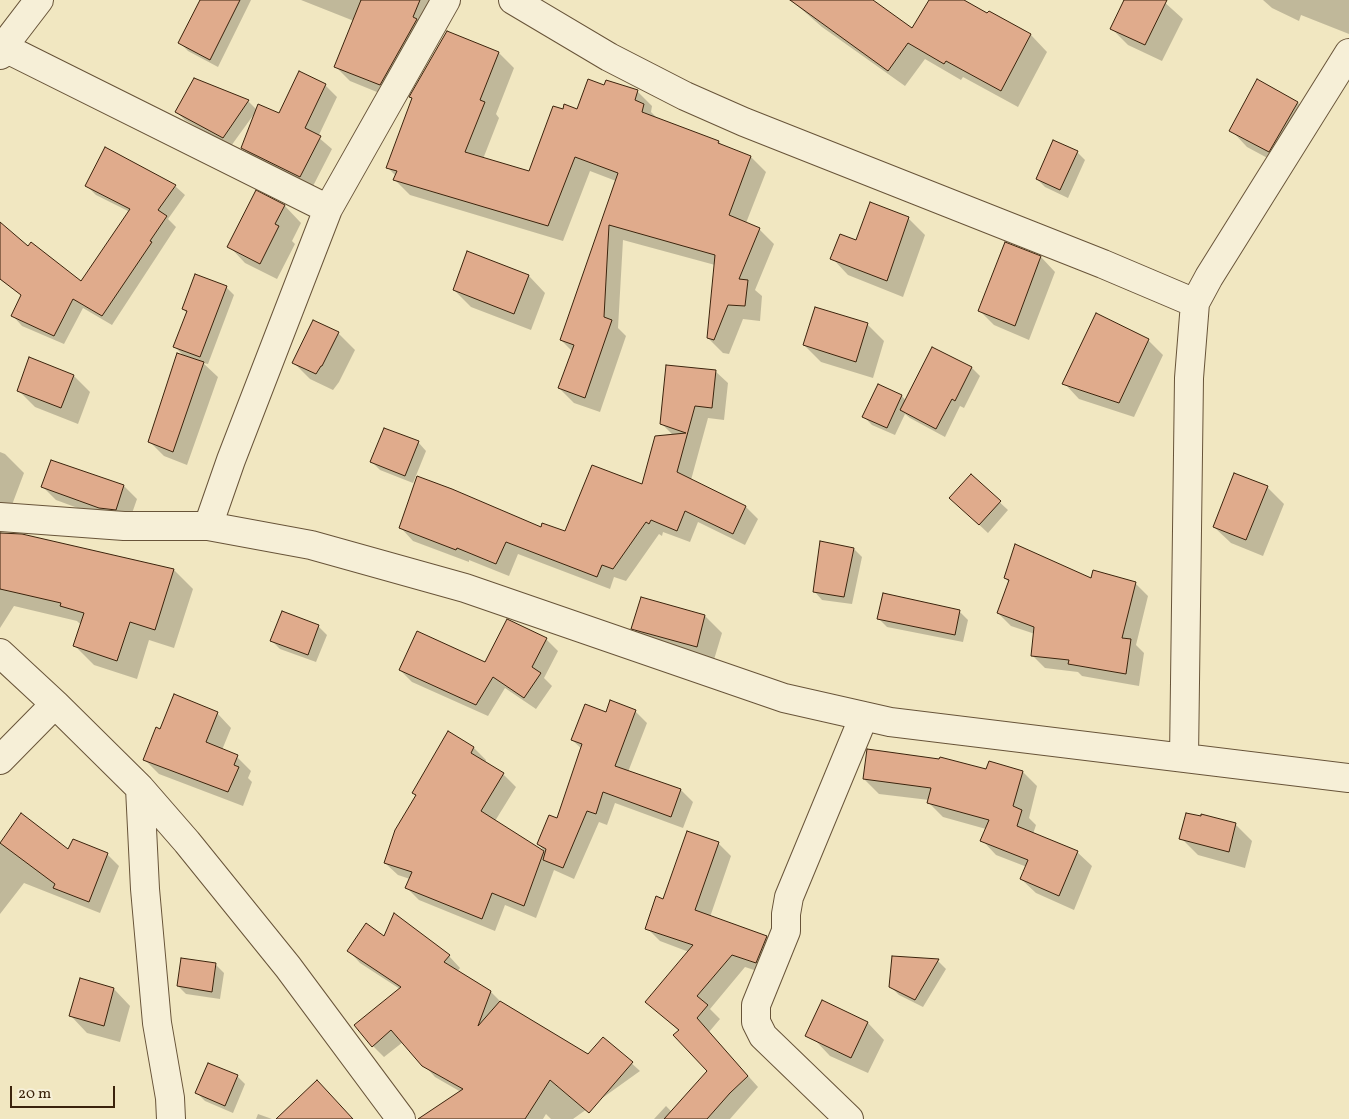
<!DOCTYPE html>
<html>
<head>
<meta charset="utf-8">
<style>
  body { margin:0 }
  #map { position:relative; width:1349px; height:1119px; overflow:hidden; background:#f1e7c1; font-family:Vollkorn,serif }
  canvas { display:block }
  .scale { position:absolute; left:10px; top:1086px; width:105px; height:22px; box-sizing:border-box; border:2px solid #3b230c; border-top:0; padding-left:6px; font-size:15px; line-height:18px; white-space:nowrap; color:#3b230c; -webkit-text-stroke:4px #f6efd7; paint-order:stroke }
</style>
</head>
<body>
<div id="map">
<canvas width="1349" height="1119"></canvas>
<div class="scale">20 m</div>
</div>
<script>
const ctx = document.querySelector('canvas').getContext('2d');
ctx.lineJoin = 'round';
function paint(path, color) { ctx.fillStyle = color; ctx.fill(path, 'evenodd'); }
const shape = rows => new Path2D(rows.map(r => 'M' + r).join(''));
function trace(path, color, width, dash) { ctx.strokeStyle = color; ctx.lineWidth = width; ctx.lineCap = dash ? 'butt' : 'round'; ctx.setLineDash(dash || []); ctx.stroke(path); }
const shadow = shape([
  [202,0,251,0,218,67,188,51,180,43],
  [301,0,445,0,394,99,350,81,336,67,354,21],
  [791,0,868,0,912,30,942,0,961,0,988,15,989,13,1031,35,1047,52,1018,107,963,77,961,80,925,59,905,86,822,27],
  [1126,0,1162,0,1183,19,1162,61,1128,45,1111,28],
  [1263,0,1349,0,1349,34,1301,15,1299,21,1272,8],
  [447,32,499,53,514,68,496,114,499,118,483,159,529,172,563,111,577,111,605,87,637,91,652,106,651,112,659,120,719,142,723,146,751,157,766,172,746,223,759,229,774,244,755,290,762,296,760,321,743,319,729,354,723,353,708,338,715,265,623,240,618,328,626,336,600,412,574,403,559,388,573,352,561,340,616,181,590,171,563,241,410,195,395,180,396,176,388,168,413,99,411,97],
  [1258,81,1298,103,1314,119,1286,168,1247,147,1231,130],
  [325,85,337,97,318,137,332,149,312,188,255,160,243,148,257,110,231,146,185,120,176,112,248,101,257,110,280,114],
  [1077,152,1085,160,1068,198,1045,187,1037,179],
  [86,185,175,186,185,195,168,219,176,227,112,325,83,308,64,344,22,326,13,316,22,296,0,279,0,223,28,248,81,282,130,212,96,195],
  [256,192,285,206,301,223,292,241,295,244,277,279,245,263,229,246],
  [908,218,925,235,903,297,848,275,832,258,857,241],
  [1006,244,1041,257,1055,272,1029,340,994,325,980,311],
  [529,276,545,293,531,330,471,307,454,290],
  [226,287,234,295,208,364,203,363,218,377,187,465,164,456,150,442,185,357,175,347,187,313,183,309],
  [867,324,884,341,873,378,821,362,804,345],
  [338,333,355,350,339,382,333,390,310,379,294,363],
  [1148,340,1163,355,1134,417,1079,399,1064,383],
  [933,348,972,368,980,376,964,408,960,406,945,437,910,418,905,414,895,435,872,425,864,417,879,386,902,396,906,401],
  [30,359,74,376,90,392,78,424,35,407,19,391],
  [715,371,728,383,724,420,708,418,691,480,746,507,758,519,745,545,698,522,690,542,663,532,662,536,659,534,626,581,614,577,610,589,518,554,509,576,469,560,469,562,413,541,401,528,541,529,566,533,643,485,673,435,662,424],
  [418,442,426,451,413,483,380,470,372,462],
  [0,452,5,454,24,473,1,534,22,536,174,570,193,589,174,648,149,640,137,679,94,665,75,646,81,625,77,621,14,606,0,628],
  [52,461,124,486,137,499,129,522,113,521,56,500,43,487],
  [971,476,1008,510,988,533,959,506],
  [1267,487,1284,504,1263,556,1231,543,1214,527],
  [854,549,862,557,852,604,822,600,814,591],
  [1005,578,1092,580,1135,583,1148,596,1136,645,1144,653,1139,686,1082,676,1078,672,1045,668,1032,655,1035,634,1011,626,998,613,1010,583],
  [641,598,705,616,722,633,713,663,649,645,633,628],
  [959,611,968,620,963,642,887,627,879,619],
  [318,626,327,635,316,662,280,649,272,641],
  [546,639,558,651,544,678,552,686,536,709,505,688,488,716,412,682,400,670,485,663],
  [610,702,635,711,647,723,628,772,681,790,693,802,683,828,615,803,607,825,599,822,574,879,554,870,536,918,505,905,495,931,419,900,407,888,410,879,398,875,385,863,417,797,413,793,448,733,474,748,486,760,485,763,503,774,516,787,495,821,546,853,538,844,558,820,582,749,572,740,606,713],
  [217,713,231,728,222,750,237,757,251,771,248,778,252,782,243,806,159,774,144,759,161,731],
  [987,771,1023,772,1037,786,1029,818,1036,825,1033,834,1077,852,1092,866,1074,910,1036,893,1021,879,1027,867,996,855,982,840,986,829,943,817,928,802,929,800,879,794,864,779],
  [21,815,69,851,107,854,119,866,100,913,24,883,0,914,0,843],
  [1235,824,1252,841,1245,868,1198,855,1181,838],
  [718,843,731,856,710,917,766,937,779,950,769,975,745,967,710,1009,720,1019,709,1032,758,1087,730,1119,654,1119,666,1106,672,1112,709,1071,679,1031,647,1002,689,952,660,941,647,928,664,900],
  [385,938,449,956,460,968,457,972,491,992,502,1003,588,1056,628,1060,640,1071,573,1119,551,1119,546,1114,543,1119,442,1119,461,1092,435,1077,403,1042,384,1057,373,1046,400,989,360,963,349,951],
  [893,957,938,961,946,969,923,1007,899,995,890,986],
  [216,965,224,973,220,999,186,994,178,986],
  [81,980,114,989,130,1006,120,1042,87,1033,71,1016],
  [833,1006,868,1023,884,1040,868,1073,830,1056,814,1039],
  [237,1076,245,1084,233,1113,205,1101,197,1093],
  [258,1114,272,1119,256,1119]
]);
const building = shape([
  [200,0,240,0,210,60,178,43,200,0],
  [361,0,420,0,413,17,417,19,380,85,334,67,361,0],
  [790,0,873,0,912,28,929,0,964,0,987,13,989,11,1031,34,1001,91,946,61,944,64,908,43,888,71,790,0],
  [1124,0,1167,0,1145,45,1110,29,1124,0],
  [447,31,499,52,480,100,485,102,465,152,529,171,553,106,563,109,564,104,577,109,588,79,604,85,606,80,638,90,635,100,644,104,642,112,719,141,718,143,751,156,729,215,760,228,739,279,748,280,745,306,728,305,714,340,707,338,715,255,609,225,604,317,612,320,585,398,558,388,574,345,560,340,618,173,575,157,548,226,393,180,397,171,386,168,412,98,409,97,447,31],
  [299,71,326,84,305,128,321,136,300,177,241,148,258,104,279,113,299,71],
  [194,78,249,100,223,138,175,112,194,78],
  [1257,79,1298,102,1269,152,1229,131,1257,79],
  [1053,140,1078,151,1060,190,1036,179,1053,140],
  [105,147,176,185,158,210,167,216,150,241,152,242,102,316,73,299,54,336,11,316,21,295,0,279,0,222,28,246,31,242,81,281,130,209,85,186,105,147],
  [256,190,285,205,275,224,279,226,260,264,227,247,256,190],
  [870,202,909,217,887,281,830,259,840,234,856,240,870,202],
  [1005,242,1041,256,1015,326,978,311,1005,242],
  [467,251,529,275,514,314,453,290,467,251],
  [195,274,227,286,200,357,173,347,187,311,182,309,195,274],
  [815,307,868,323,856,362,803,345,815,307],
  [1096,313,1149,339,1119,403,1062,384,1096,313],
  [313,320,339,332,322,366,321,366,316,374,292,363,313,320],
  [932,347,972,367,955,401,952,399,936,429,900,410,932,347],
  [177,353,204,362,173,452,148,442,177,353],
  [29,357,74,375,61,408,17,391,29,357],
  [666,365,716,370,712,408,695,406,677,472,746,506,733,534,685,511,677,531,651,520,649,524,646,522,613,569,602,565,597,577,506,542,496,564,457,548,456,550,399,528,417,476,452,489,541,527,542,523,565,531,592,465,642,484,655,436,686,433,660,424,666,365],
  [878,384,902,395,887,428,862,417,878,384],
  [384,428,419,441,405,476,370,462,384,428],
  [51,460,124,485,116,510,99,508,41,487,51,460],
  [1234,473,1268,486,1246,540,1213,527,1234,473],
  [971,474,1001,501,979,525,949,498,971,474],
  [0,533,22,534,174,569,155,630,130,622,117,661,73,646,84,613,60,606,61,603,0,589,0,533],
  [820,541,854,548,844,597,813,592,820,541],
  [1015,544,1091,578,1093,570,1136,582,1122,638,1131,639,1126,674,1068,664,1069,660,1031,656,1034,627,997,613,1009,580,1004,578,1015,544],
  [883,593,960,610,955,635,877,619,883,593],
  [641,597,705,615,697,647,631,629,641,597],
  [282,611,319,625,308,655,270,641,282,611],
  [507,619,547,638,532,667,541,673,524,698,493,677,476,705,399,670,417,631,485,662,507,619],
  [174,694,218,712,206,742,238,755,234,765,239,767,228,792,143,760,156,727,160,729,174,694],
  [610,700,636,710,615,766,681,789,671,817,603,792,596,814,587,811,563,868,543,860,546,849,537,844,549,815,557,818,582,744,571,740,585,704,606,712,610,700],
  [448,731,474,747,471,753,504,773,481,811,544,851,524,906,492,893,482,919,405,888,412,872,384,863,395,830,416,795,412,793,448,731],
  [867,749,939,759,940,757,986,769,989,761,1023,771,1013,806,1022,810,1017,826,1078,851,1059,896,1020,879,1028,860,980,841,989,820,927,803,931,788,863,779,867,749],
  [21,813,68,849,73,839,108,853,89,902,53,888,55,884,0,843,21,813],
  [1186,813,1201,816,1201,814,1236,823,1229,852,1179,839,1186,813],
  [687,831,719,842,695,910,767,936,756,963,732,955,697,996,708,1005,697,1018,748,1076,730,1093,707,1119,664,1119,707,1071,673,1035,679,1030,645,1002,693,945,645,929,656,896,663,899,687,831],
  [394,913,450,955,444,962,491,991,478,1026,500,1001,588,1054,603,1037,633,1062,589,1113,550,1080,525,1119,418,1119,463,1089,422,1066,391,1030,372,1047,354,1025,401,987,347,951,366,923,384,936,394,913],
  [892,956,939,959,915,1000,889,987,892,956],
  [181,958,216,963,212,992,177,986,181,958],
  [80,978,114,988,104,1026,69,1016,80,978],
  [822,1000,868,1022,851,1058,805,1036,822,1000],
  [208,1063,238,1075,225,1106,195,1093,208,1063],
  [317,1080,353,1119,276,1119,317,1080]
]);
const minor = shape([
  [513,0,609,57,685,96,744,122,1103,264,1195,303],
  [3,47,328,209],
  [0,55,3,47,39,0],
  [0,517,124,526,208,526,311,545,465,588,784,698,890,722,1349,778],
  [208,526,231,460,328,209,446,0],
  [0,653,55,704,140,788,187,842,288,967,401,1119],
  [1184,758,1189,378,1195,303,1209,277,1349,53],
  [0,760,55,704],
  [140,788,145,889,157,1023,170,1098,171,1119],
  [849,1119,763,1036,756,1022,756,1005,786,931,786,914,789,897,864,716]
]);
paint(shadow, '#0003');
paint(building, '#e0ab8c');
trace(building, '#3b230c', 1);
trace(minor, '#685439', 30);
trace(minor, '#f6efd7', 28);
</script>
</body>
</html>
